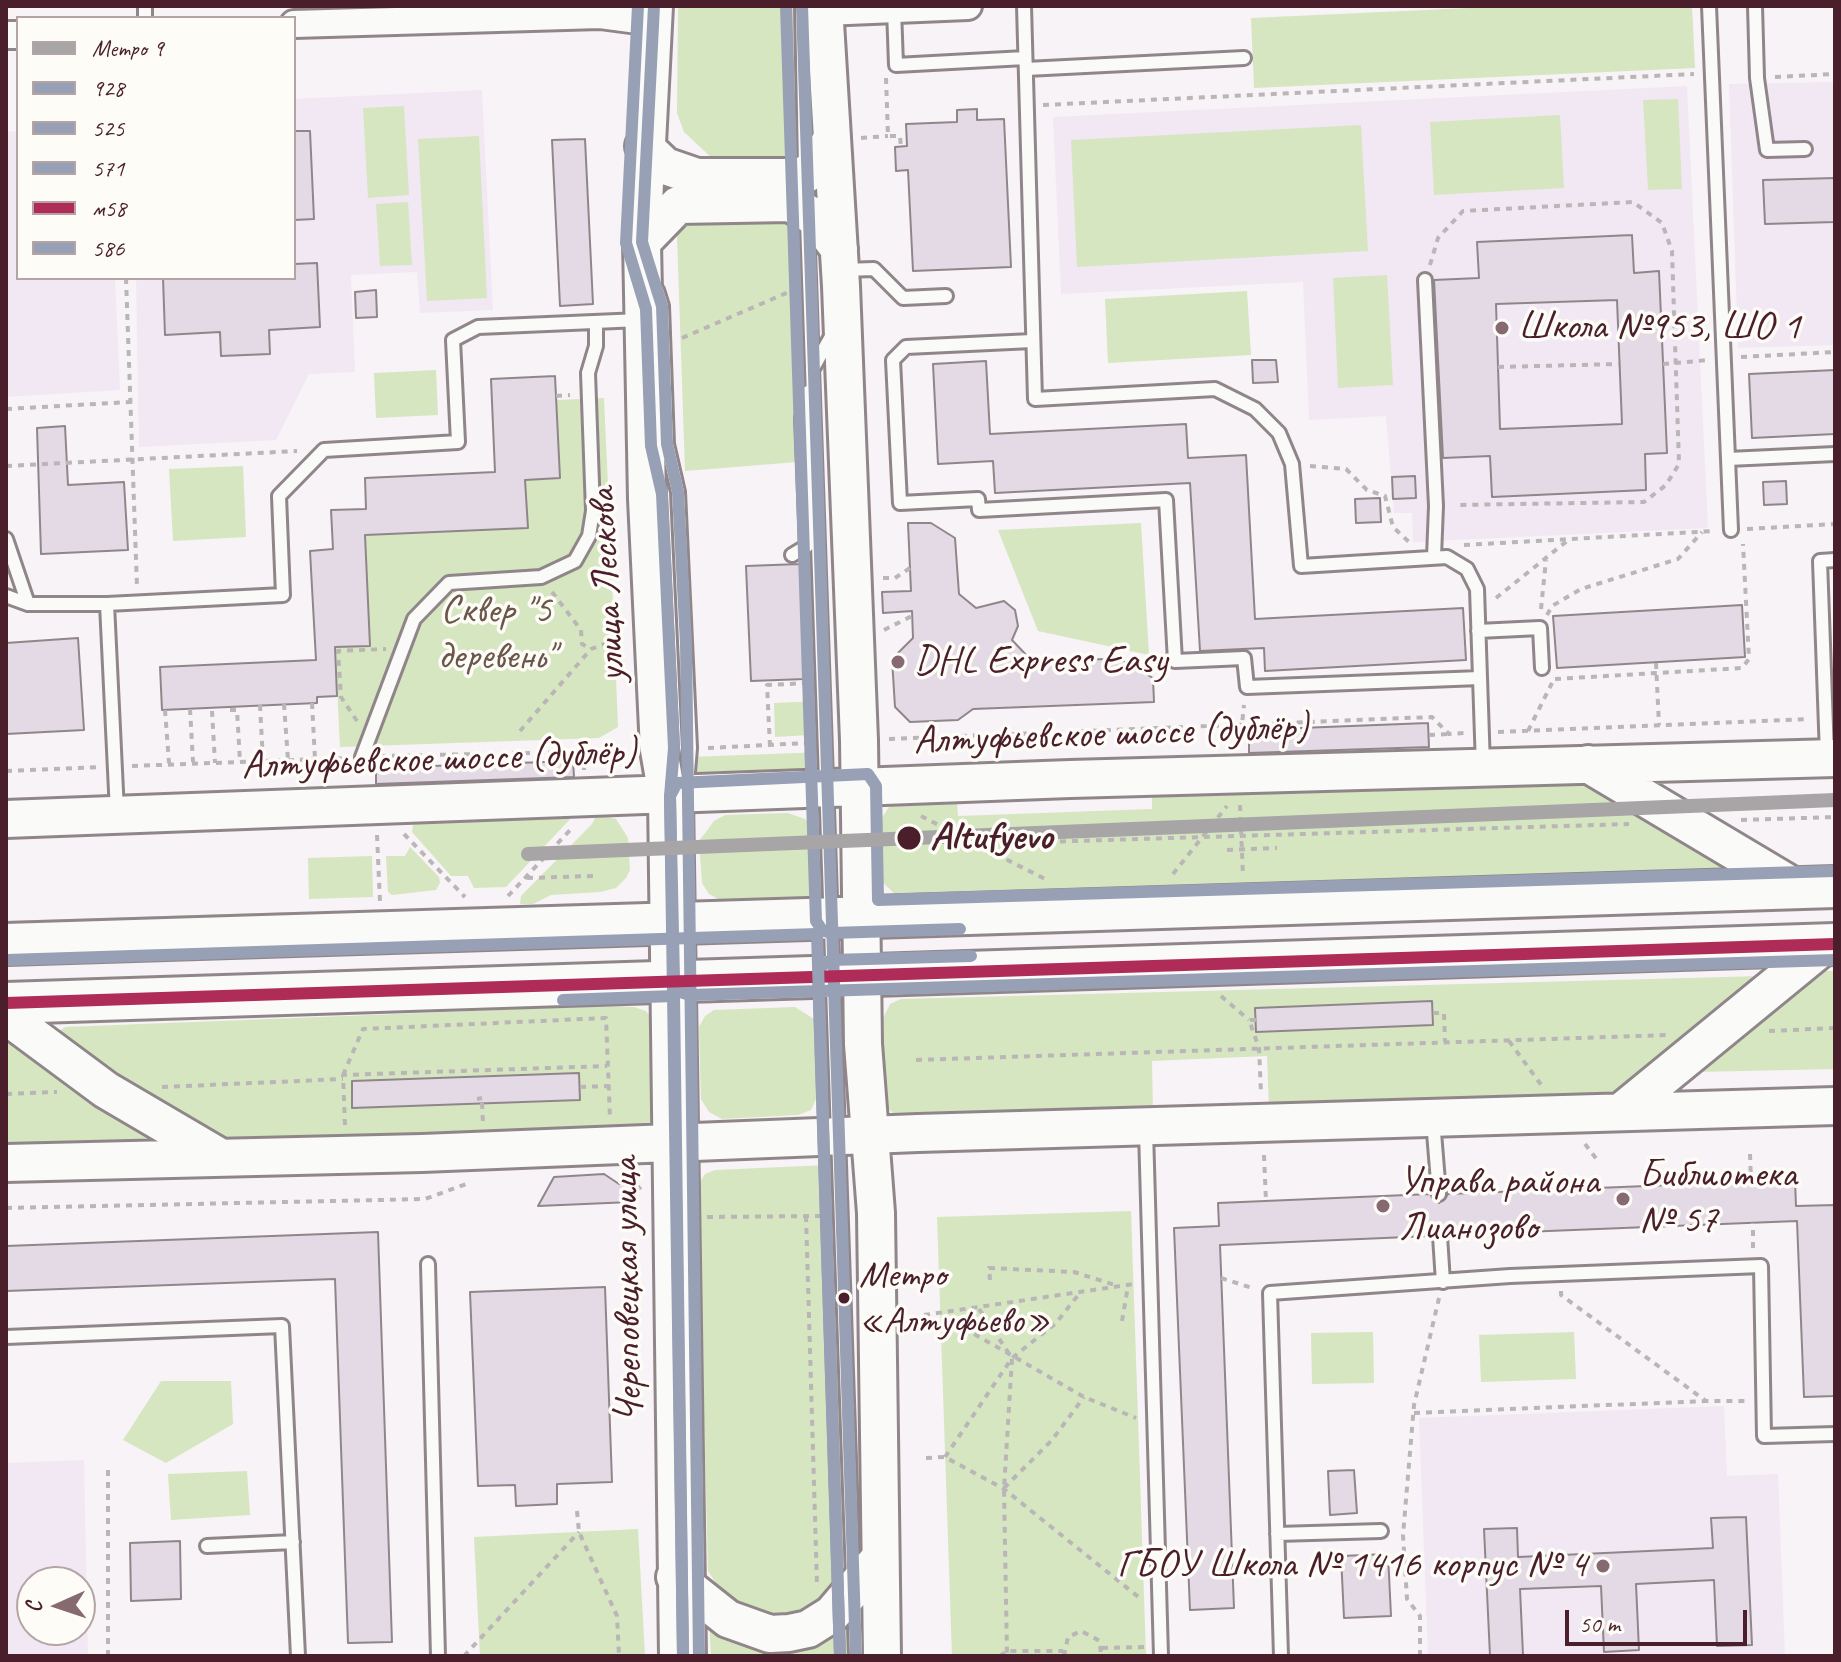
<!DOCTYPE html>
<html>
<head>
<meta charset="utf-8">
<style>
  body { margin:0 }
  #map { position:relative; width:1841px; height:1662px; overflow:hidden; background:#f7f3f7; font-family:Caveat,sans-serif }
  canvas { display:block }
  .frame { position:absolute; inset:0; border:8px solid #4a1f2b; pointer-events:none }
  .legend { position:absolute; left:16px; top:16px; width:280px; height:264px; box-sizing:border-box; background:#fdfcf7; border:2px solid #b5a4a5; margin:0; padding:10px 14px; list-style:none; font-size:24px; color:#4a1f2b }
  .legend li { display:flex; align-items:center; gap:16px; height:40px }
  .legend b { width:40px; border:2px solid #b5a4a5 }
  .north { position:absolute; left:16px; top:1566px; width:80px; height:80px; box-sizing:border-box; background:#fdfcf7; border:2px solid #b5a4a5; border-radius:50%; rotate:267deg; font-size:22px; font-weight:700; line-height:32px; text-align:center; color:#4a1f2b }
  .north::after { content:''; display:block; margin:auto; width:28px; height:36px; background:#876972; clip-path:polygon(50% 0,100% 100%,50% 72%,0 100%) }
  .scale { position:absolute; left:1565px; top:1610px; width:182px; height:36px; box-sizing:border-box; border:4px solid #4a1f2b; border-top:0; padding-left:10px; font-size:24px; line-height:28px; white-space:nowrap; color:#4a1f2b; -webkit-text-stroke:6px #fdfcf7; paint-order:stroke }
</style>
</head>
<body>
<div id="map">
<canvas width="1841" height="1662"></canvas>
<div class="frame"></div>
<ul class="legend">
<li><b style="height:10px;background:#a8a5a6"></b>Метро 9</li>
<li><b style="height:10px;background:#98a0b5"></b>928</li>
<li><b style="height:10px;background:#98a0b5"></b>525</li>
<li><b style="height:10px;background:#98a0b5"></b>571</li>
<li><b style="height:10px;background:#af2b58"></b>м58</li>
<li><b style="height:10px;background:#98a0b5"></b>586</li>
</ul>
<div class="north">С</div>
<div class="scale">50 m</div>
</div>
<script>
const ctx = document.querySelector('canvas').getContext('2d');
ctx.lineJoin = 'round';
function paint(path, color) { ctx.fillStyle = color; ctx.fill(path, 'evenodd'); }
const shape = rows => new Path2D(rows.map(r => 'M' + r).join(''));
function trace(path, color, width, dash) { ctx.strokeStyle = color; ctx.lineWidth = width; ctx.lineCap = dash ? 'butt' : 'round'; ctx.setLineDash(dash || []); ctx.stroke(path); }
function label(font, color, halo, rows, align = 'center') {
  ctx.font = font + ' Caveat,sans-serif'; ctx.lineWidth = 7; ctx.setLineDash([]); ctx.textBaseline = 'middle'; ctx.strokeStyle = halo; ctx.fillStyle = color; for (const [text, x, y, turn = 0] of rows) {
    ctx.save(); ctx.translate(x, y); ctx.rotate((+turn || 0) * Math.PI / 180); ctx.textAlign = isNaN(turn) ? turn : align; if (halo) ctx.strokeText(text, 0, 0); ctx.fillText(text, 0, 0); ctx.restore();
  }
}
const built = shape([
  [1835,82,1835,345,1738,348,1729,84],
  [1687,86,1708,528,1413,542,1412,513,1394,513,1386,416,1309,420,1303,282,1061,294,1053,117],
  [482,90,493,310,420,313,417,272,351,275,355,372,309,374,276,440,139,447,136,278,294,278,294,99],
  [6,100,7,131,18,132,18,278,115,278,120,390,6,397],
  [1724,1406,1727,1476,1778,1474,1785,1656,1428,1656,1419,1418],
  [84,1460,88,1656,6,1656,6,1463],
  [80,1582,80,1630,32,1630,32,1582]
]);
const green = shape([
  [678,6,804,6,799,164,714,160,684,132,677,113],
  [1513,6,1692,6,1695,68,1254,88,1251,18],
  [1678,99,1682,189,1648,190,1643,100],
  [404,106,409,195,368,198,363,108],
  [1560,115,1564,188,1434,195,1430,122],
  [1361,125,1368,251,1077,267,1071,140],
  [479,136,487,298,427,301,418,139],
  [408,202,412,265,380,266,376,204],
  [771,211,801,227,804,371,797,462,685,471,677,236,683,223],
  [1387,275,1393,385,1338,388,1333,278],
  [1247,291,1251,355,1108,363,1105,299],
  [436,370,438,415,376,418,374,373],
  [604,398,608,486,602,487,603,505,609,505,618,727,599,738,340,747,335,647,370,645,365,535,527,528,519,480,560,478,556,400],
  [243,466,246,537,173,541,169,469],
  [1141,523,1149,655,1038,631,998,530],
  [818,701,826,734,775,737,774,703],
  [825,752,819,765,811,769,704,775,697,773,689,757],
  [1581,781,1737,871,899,898,876,876,874,830,889,807,897,802,957,801,958,816,1152,809,1152,796],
  [788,813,805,819,820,831,828,845,826,889,818,899,731,906,709,894,702,883,699,841,714,821,725,815],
  [575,814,506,887,474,888,468,876,451,876,412,832,414,820],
  [597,814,616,819,628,838,630,870,626,878,616,888,600,892,551,895,533,904,520,904,521,896,592,824],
  [410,847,439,877,440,883,436,890,392,895,388,892,386,856,405,856],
  [372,856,373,897,309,899,308,858],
  [296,912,296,919,6,928,6,921],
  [1823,971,1835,971,1835,1069,1697,1072],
  [1763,976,1609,1099,1269,1109,1267,1056,1152,1061,1153,1113,898,1118,882,1102,879,1027,890,1004,901,999],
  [601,1006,634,1007,646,1011,653,1020,656,1119,652,1126,224,1144,59,1042,58,1032,65,1027],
  [795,1007,814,1019,817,1029,820,1090,811,1110,798,1115,722,1119,709,1112,701,1099,699,1027,705,1016,714,1010],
  [6,1041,8,1042,154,1143,6,1148],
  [827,1165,836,1169,849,1564,838,1589,801,1615,773,1619,748,1613,725,1597,708,1571,698,1185,705,1174,715,1170],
  [1131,1211,1146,1656,952,1656,937,1217],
  [1373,1332,1374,1383,1312,1384,1311,1333],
  [1574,1332,1576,1379,1481,1382,1479,1335],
  [161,1381,231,1381,233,1424,166,1463,123,1440],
  [247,1471,250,1515,171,1520,168,1474],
  [638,1529,645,1656,480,1656,474,1537],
  [858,1615,859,1656,711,1656,709,1620]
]);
const building = shape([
  [977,109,977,120,1004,119,1011,267,913,271,908,170,896,171,895,147,907,146,906,124,957,122,957,110,977,109],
  [294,131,310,131,314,219,294,220,294,131],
  [585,139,593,304,560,306,552,140,585,139],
  [1835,178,1835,222,1765,224,1763,180,1835,178],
  [1632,235,1634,273,1659,271,1667,453,1645,454,1646,490,1492,497,1490,456,1443,458,1434,280,1479,278,1477,242,1632,235],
  [1617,300,1622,424,1500,429,1496,304,1617,300],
  [317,263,320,327,269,330,270,354,221,356,220,332,165,335,163,278,294,278,294,264,317,263],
  [376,290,377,317,356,318,355,292,376,290],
  [1252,360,1276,360,1278,382,1253,383,1252,360],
  [986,361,990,434,1186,424,1188,458,1246,455,1255,619,1463,608,1466,660,1265,671,1264,648,1200,651,1190,483,995,493,993,461,938,464,933,364,986,361],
  [1835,370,1835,434,1752,438,1749,374,1835,370],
  [555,376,560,478,525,480,528,528,365,535,370,646,335,647,337,696,317,697,317,703,162,710,160,667,316,660,310,551,333,549,331,510,366,509,365,478,495,472,491,379,555,376],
  [65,426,68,485,124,482,128,550,41,554,37,428,65,426],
  [1415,476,1416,498,1393,499,1392,477,1415,476],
  [1786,481,1787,504,1764,505,1763,482,1786,481],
  [1380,498,1381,522,1356,523,1355,499,1380,498],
  [908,523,931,523,955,538,959,594,976,608,1004,601,1015,610,1018,626,1012,640,1031,660,1120,659,1153,678,1154,702,973,709,958,720,910,722,895,707,892,659,913,638,912,611,883,613,882,592,911,591,908,523],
  [800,564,805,679,751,681,746,566,800,564],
  [1742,605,1745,657,1557,668,1553,616,1742,605],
  [78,638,84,730,6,734,6,643,78,638],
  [1428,723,1429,747,1249,753,1249,730,1428,723],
  [573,761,574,777,376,784,376,768,573,761],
  [1432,1001,1433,1025,1256,1032,1255,1008,1432,1001],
  [579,1073,580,1100,352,1108,352,1081,579,1073],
  [604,1174,619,1184,630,1183,631,1202,538,1206,554,1177,604,1174],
  [1795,1180,1796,1206,1835,1205,1835,1396,1804,1397,1797,1221,1449,1235,1440,1227,1431,1236,1220,1245,1234,1608,1190,1610,1174,1228,1219,1226,1218,1203,1430,1194,1439,1203,1448,1194,1795,1180],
  [378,1232,392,1642,348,1643,335,1279,6,1291,6,1246,378,1232],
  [605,1287,612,1482,557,1484,557,1504,516,1506,515,1485,478,1486,470,1292,605,1287],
  [1354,1470,1357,1513,1330,1515,1328,1471,1354,1470],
  [1746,1517,1752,1645,1717,1646,1714,1580,1636,1584,1639,1650,1604,1652,1601,1586,1520,1589,1523,1655,1490,1656,1484,1529,1517,1528,1518,1557,1713,1548,1711,1518,1746,1517],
  [180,1541,181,1599,131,1601,130,1543,180,1541],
  [1388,1554,1391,1616,1344,1618,1341,1556,1388,1554]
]);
const path = shape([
  [1775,77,1835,74],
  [886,78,888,136,900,136,901,147],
  [1043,105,1694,74],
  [861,138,888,136],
  [1430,265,1438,238,1463,211,1633,202,1662,223,1672,251,1679,464,1666,485,1644,502,1455,505],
  [126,278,137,587],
  [682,338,791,291],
  [1741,357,1835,352],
  [1663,364,1709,360],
  [1498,367,1619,364],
  [556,396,570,395],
  [6,409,130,402],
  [6,466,297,451],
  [1310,466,1346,469,1367,490,1385,496,1393,527,1409,542],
  [1747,529,1835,524],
  [1464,545,1714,531],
  [883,578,895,578,910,568],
  [552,592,581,630,582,644,591,649],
  [1496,598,1567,541],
  [1541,609,1546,560],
  [1547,615,1552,606,1581,589,1678,559,1702,532],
  [884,630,912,616],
  [1656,663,1659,725],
  [1555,679,1742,668,1749,659,1743,544],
  [312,703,315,759],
  [284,704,288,760],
  [260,705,263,761],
  [190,709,193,762],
  [165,710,169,763],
  [230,710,237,710,240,762],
  [212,711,215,763],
  [357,721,341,697,338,651,386,649],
  [520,731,591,649,607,643],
  [1528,731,1552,683],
  [1498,732,1809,719],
  [1429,735,1449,734],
  [889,739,1432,717,1449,734,1465,733],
  [1240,744,1244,705],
  [770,746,767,685,808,683],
  [708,748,807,743],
  [583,753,584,770],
  [380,756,631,751],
  [132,766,347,758],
  [6,771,100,767],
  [1240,805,1243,876],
  [921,816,1045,879],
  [1741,820,1835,817],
  [404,834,465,897],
  [377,835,380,902],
  [976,844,1629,824],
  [1227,850,1277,848],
  [1173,874,1227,806],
  [527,878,593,876],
  [508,896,573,827],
  [1221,996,1249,1020],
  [1433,1013,1444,1013,1445,1042],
  [1256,1020,1249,1020,1259,1048,1261,1093],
  [1769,1031,1835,1028],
  [1509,1041,1542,1086],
  [916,1060,1669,1035],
  [343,1075,363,1029,606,1018,610,1118],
  [162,1087,343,1079],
  [580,1087,609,1086],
  [6,1094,57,1092],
  [477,1099,482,1098],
  [482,1103,483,1123],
  [345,1125,343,1075,607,1066],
  [1585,1144,1598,1161],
  [1750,1154,1751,1181],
  [1264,1155,1266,1201],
  [629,1176,641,1190],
  [6,1208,425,1199,469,1183],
  [806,1216,817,1585],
  [707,1217,822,1216],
  [1753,1248,1753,1223],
  [1221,1278,1252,1288],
  [990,1280,989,1268,1074,1272,1118,1286],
  [1561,1291,1561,1295,1706,1401,1745,1401],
  [979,1309,1012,1358,1004,1489,1007,1656],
  [924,1315,1134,1284],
  [943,1316,1084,1397,1136,1418],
  [1122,1321,1128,1286],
  [1414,1413,1706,1401],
  [945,1457,1012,1358,1056,1323,1079,1294],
  [926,1458,945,1457,1004,1489,1141,1599],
  [1004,1488,1052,1440,1084,1397],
  [577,1511,579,1532,617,1616,619,1656],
  [1102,1648,1144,1647],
  [108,1656,108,1470],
  [464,1656,579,1532],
  [1000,1656,1007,1651,1063,1651],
  [1064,1656,1068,1637,1081,1631,1100,1641,1101,1656],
  [1420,1656,1420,1616,1407,1599,1403,1535,1414,1405,1439,1298]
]);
const lane = shape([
  [802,6,805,166],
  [1024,6,1035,399,1215,389,1255,409,1279,433,1292,464,1301,566,1447,557,1467,569,1477,589,1483,766],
  [1709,6,1731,530],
  [1755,6,1757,78,1767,150,1805,149],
  [894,9,896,65,1025,58],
  [145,18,145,6],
  [1026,69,1244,58],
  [807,220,853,1577],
  [843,270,874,269,903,298,946,296],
  [1425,280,1436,506,1434,557],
  [657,290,662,306,667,444,678,492,690,748,686,796,699,1656],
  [1032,341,906,347,893,360,900,503,978,499,979,510,1166,500,1175,661,1244,658,1247,687,1480,678],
  [812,370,833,333],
  [1728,459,1835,454],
  [6,539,28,604],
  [792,555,807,546,802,418,808,392],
  [6,596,28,604,107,604,283,595,279,496,324,450,458,442,453,340,478,327,640,320],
  [107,604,117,812],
  [1478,631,1540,628,1542,668],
  [1827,755,1820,561,1835,560],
  [362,757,414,619,449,583,541,577,575,561,589,536,593,511,588,373,596,346,596,322],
  [1433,1120,1439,1194],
  [1146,1131,1161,1656],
  [1440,1236,1443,1282],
  [428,1264,438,1656],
  [6,1337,282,1326,298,1656],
  [1277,1534,1381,1531],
  [207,1546,293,1542],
  [854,1599,856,1656],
  [1281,1656,1270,1293,1510,1276,1761,1266,1764,1436,1835,1434]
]);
const street = shape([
  [824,12,968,6],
  [294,24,600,15,653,22],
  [6,35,18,35]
]);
const secondary = shape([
  [654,6,642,242,647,499,659,750,667,796,678,1656],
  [824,6,841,286,859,740,863,1044,876,1213,882,1656],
  [644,146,665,166,697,177,789,177,805,175,816,166,832,138],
  [642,242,678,205,790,203,816,218,839,249],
  [1588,764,1796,888],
  [6,819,1070,779,1835,758],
  [6,1020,17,1024,106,1090,220,1157],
  [1622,1111,1826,944],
  [6,1163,422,1153,918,1133,1835,1106],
  [675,1577,728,1619,770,1634,789,1633,808,1629,832,1614,879,1559]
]);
const primary = shape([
  [6,944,1835,887],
  [6,1003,1835,944]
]);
const bus1 = shape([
  [654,6,642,242,662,306,667,444,678,492,686,644,699,1656],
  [802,6,856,1656]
]);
const bus2 = shape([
  [638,6,626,243,646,309,651,446,662,494,674,748,670,796,674,979,680,992,690,995,1835,960],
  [786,6,816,921,822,930,831,933,960,929]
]);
const bus3 = shape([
  [683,1656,670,796,677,783,868,774,876,786,878,900,1835,871],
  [840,1656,818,973,823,964,832,960,971,956]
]);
const bus4 = shape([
  [6,1003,1835,944]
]);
const bus5 = shape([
  [7,960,817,934,840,1656],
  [563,1000,674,996,683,1656]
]);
const metro1 = shape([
  [528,854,1835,800]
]);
const markers = [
  [1502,328,8,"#876972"],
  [898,662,8,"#876972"],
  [909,838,13,"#4a1f2b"],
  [1623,1199,8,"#876972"],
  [1383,1206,8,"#876972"],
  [844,1298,7,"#4a1f2b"],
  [1603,1566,8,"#876972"]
];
const busNames = [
  ["Метро",859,1276],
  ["«Алтуфьево»",859,1322]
];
const poiNames = [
  ["Школа №953, ШО 1",1518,328],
  ["DHL Express Easy",914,662],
  ["Библиотека",1639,1176],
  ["№ 57",1639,1222],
  ["Управа района",1399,1183],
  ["Лианозово",1399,1229],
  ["ГБОУ Школа № 1416 корпус № 4",1587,1566,"right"]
];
const streetNames = [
  ["улица Лескова",608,585,-93],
  ["Алтуфьевское шоссе (дублёр)",1111,735,-2],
  ["Алтуфьевское шоссе (дублёр)",439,760,-2],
  ["Череповецкая улица",628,1290,-91]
];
const parkNames = [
  ["Сквер \"5",496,612],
  ["деревень\"",496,658]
];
const stopNames = [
  ["Altufyevo",930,838]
];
paint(built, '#f1e8f4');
paint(green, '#d5e6c1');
paint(building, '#e3dae5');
trace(building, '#90868a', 2);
trace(lane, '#90868a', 18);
trace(street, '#90868a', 32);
trace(secondary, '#90868a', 42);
trace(primary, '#90868a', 46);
trace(path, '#bab5b6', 4, [6, 6]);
trace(lane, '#fafaf9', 12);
trace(street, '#fafaf9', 26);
trace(secondary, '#fafaf9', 36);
trace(primary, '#fafaf9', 40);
trace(bus1, '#98a0b5', 12);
trace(bus2, '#98a0b5', 12);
trace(bus3, '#98a0b5', 12);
trace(bus4, '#af2b58', 12);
trace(bus5, '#98a0b5', 12);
trace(metro1, '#a8a5a6', 14);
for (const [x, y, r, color] of markers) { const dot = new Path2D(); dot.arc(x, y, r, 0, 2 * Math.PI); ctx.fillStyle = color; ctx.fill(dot); trace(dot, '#fdfcf7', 3); }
label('38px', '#4a1f2b', '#fdfcf7', busNames, 'left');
label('40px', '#4a1f2b', '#fdfcf7', poiNames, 'left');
label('40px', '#4a1f2b', '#fdfcf7', streetNames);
label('40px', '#6b574a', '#fdfcf7', parkNames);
label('bold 40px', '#4a1f2b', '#fdfcf7', stopNames, 'left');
</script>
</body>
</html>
